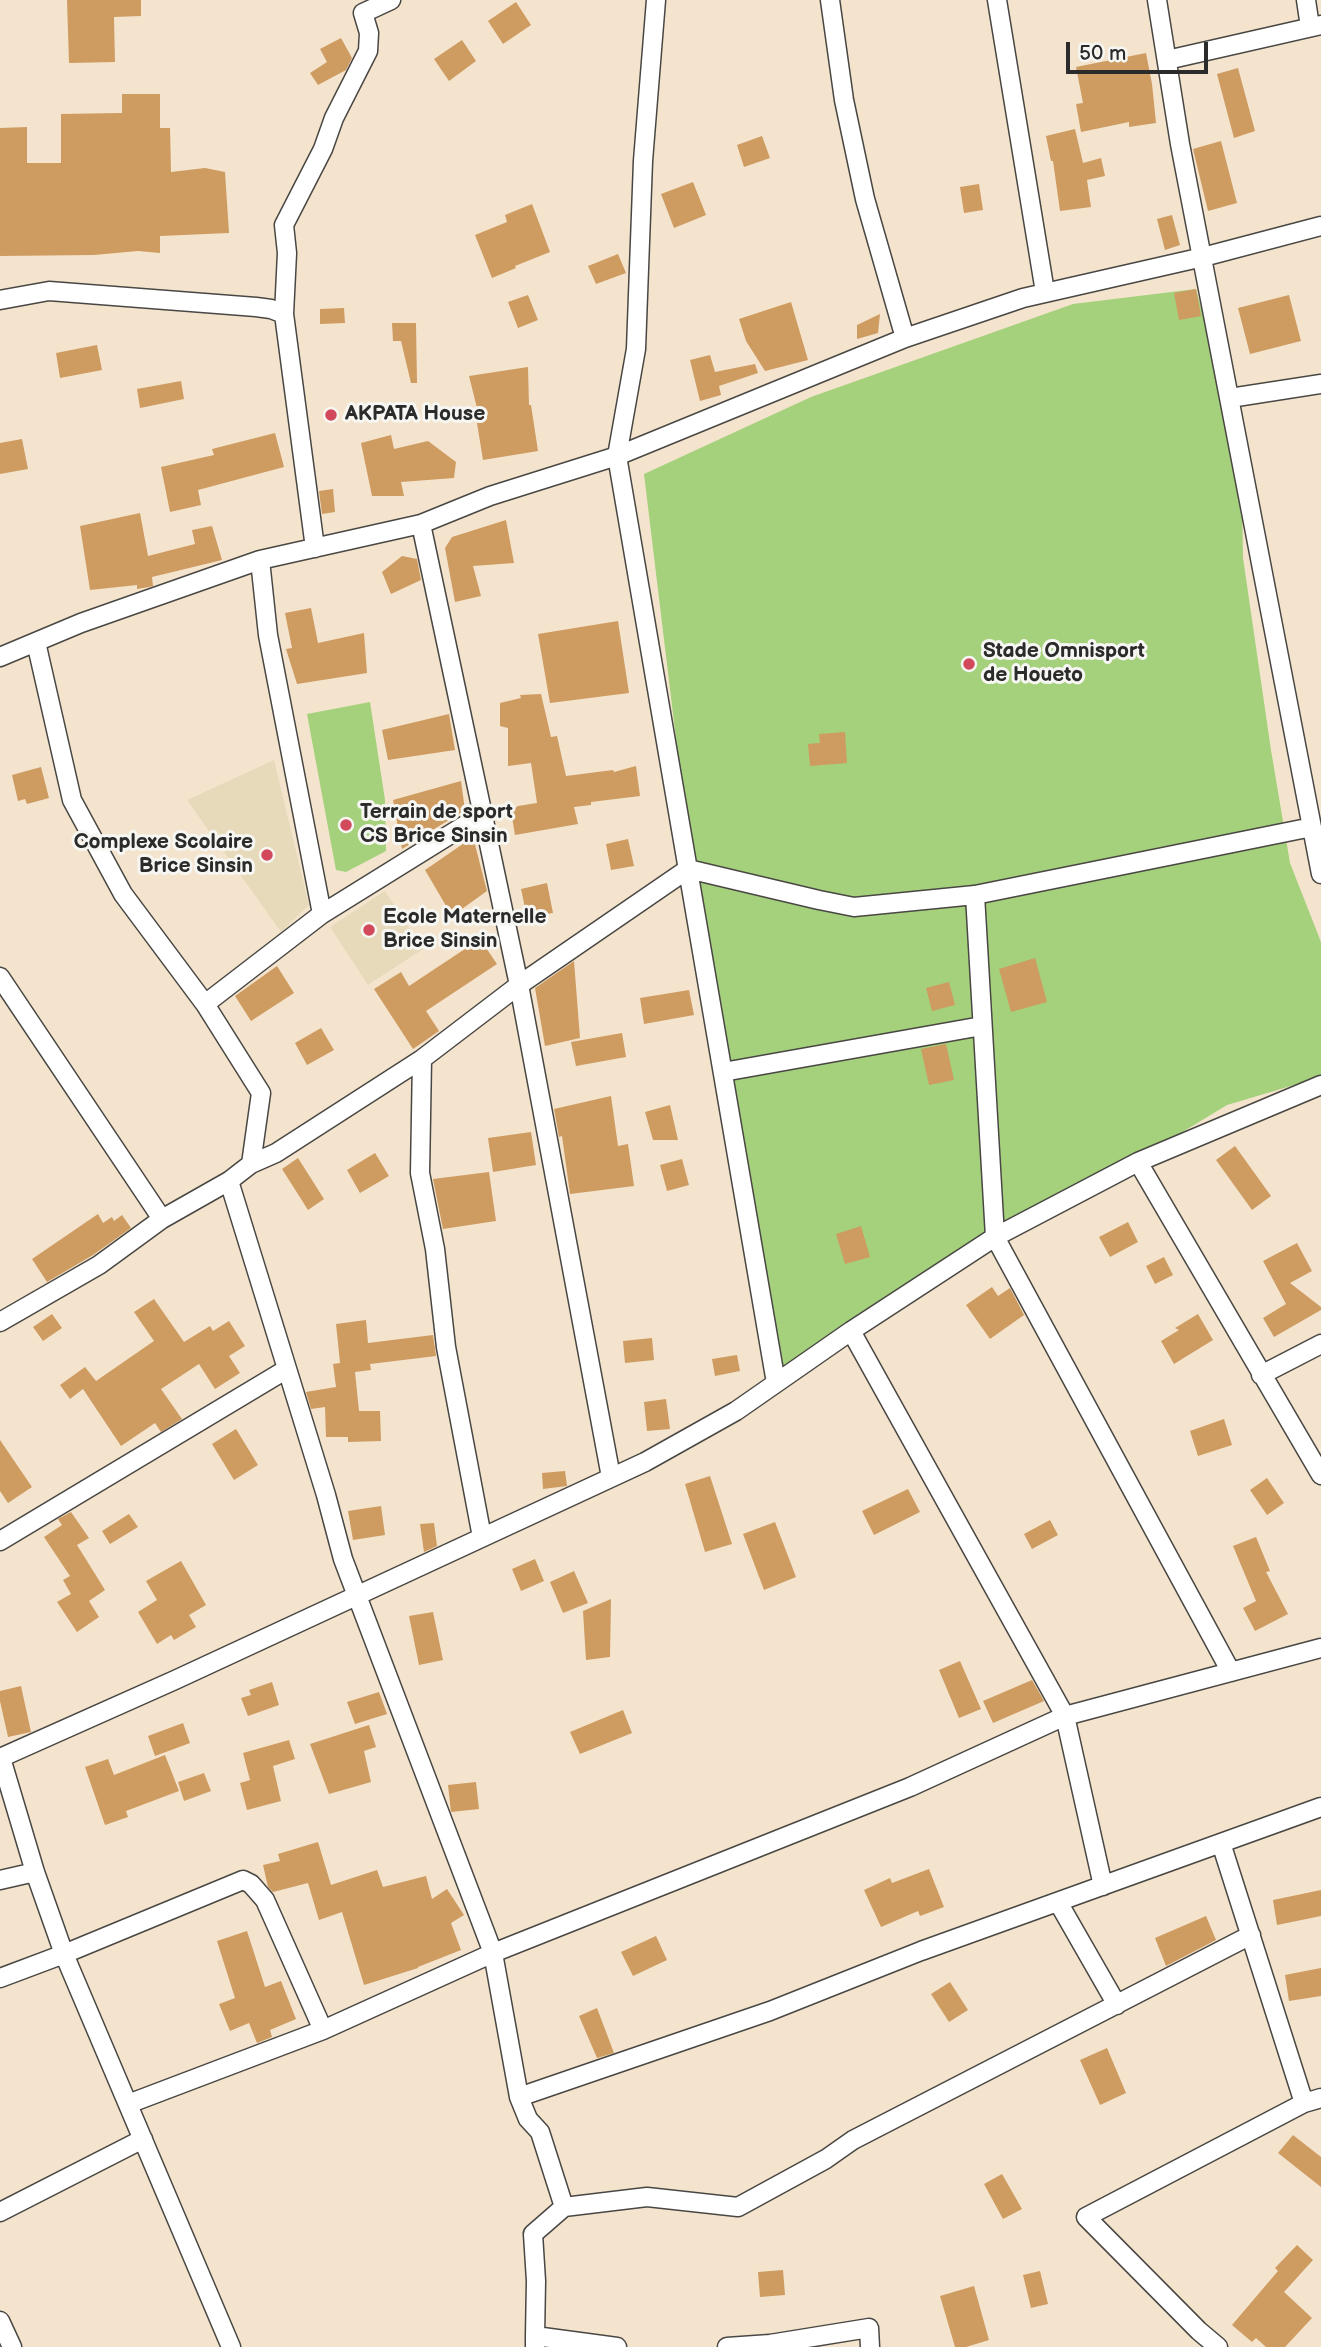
<!DOCTYPE html>
<html>
<head>
<meta charset="utf-8">
<style>
  body { margin:0 }
  #map { position:relative; width:1321px; height:2347px; overflow:hidden; background:#f4e4cd; font-family:"Balsamiq Sans",sans-serif }
  canvas { display:block }
  .scale { position:absolute; left:1066px; top:42px; width:142px; height:32px; box-sizing:border-box; border:4px solid #2b2b2b; border-top:0; padding-left:9px; font-size:21px; line-height:24px; white-space:nowrap; color:#2b2b2b; -webkit-text-stroke:5px #f6f6f2; paint-order:stroke }
</style>
</head>
<body>
<div id="map">
<canvas width="1321" height="2347"></canvas>
<div class="scale">50 m</div>
</div>
<script>
const ctx = document.querySelector('canvas').getContext('2d');
ctx.lineJoin = 'round';
function paint(path, color) { ctx.fillStyle = color; ctx.fill(path, 'evenodd'); }
const shape = rows => new Path2D(rows.map(r => 'M' + r).join(''));
function trace(path, color, width, dash) { ctx.strokeStyle = color; ctx.lineWidth = width; ctx.lineCap = dash ? 'butt' : 'round'; ctx.setLineDash(dash || []); ctx.stroke(path); }
function label(font, color, halo, rows, align = 'center') {
  ctx.font = font + ' "Balsamiq Sans",sans-serif'; ctx.lineWidth = 6; ctx.setLineDash([]); ctx.textBaseline = 'middle'; ctx.strokeStyle = halo; ctx.fillStyle = color; for (const [text, x, y, turn = 0] of rows) {
    ctx.save(); ctx.translate(x, y); ctx.rotate((+turn || 0) * Math.PI / 180); ctx.textAlign = isNaN(turn) ? turn : align; if (halo) ctx.strokeText(text, 0, 0); ctx.fillText(text, 0, 0); ctx.restore();
  }
}
const built = shape([
  [274,760,309,905,281,932,187,800],
  [385,891,423,949,368,985,330,927]
]);
const green = shape([
  [1196,289,1225,395,1241,437,1243,558,1271,750,1290,863,1321,942,1321,1077,1227,1105,784,1374,691,863,644,474,811,397,1073,304],
  [370,702,385,800,386,851,346,872,336,870,307,714]
]);
const building = shape([
  [67,0,141,0,141,16,114,17,115,62,69,63],
  [516,2,531,25,503,44,488,21],
  [341,38,352,58,346,70,318,85,310,73,327,62,320,49],
  [462,40,476,61,449,81,434,59],
  [1146,53,1152,84,1156,123,1129,127,1129,122,1081,132,1076,104,1083,103,1076,67],
  [1238,68,1255,131,1234,138,1217,74],
  [122,94,160,94,160,128,170,128,171,172,205,168,225,172,229,233,160,236,160,253,138,251,94,255,0,256,0,128,27,127,27,163,61,163,61,114,122,113],
  [1075,129,1083,163,1101,158,1105,176,1087,180,1091,207,1060,211,1053,161,1051,161,1046,136],
  [762,136,770,158,744,167,737,145],
  [1221,141,1237,203,1208,211,1193,149],
  [693,182,706,215,674,228,661,194],
  [979,184,983,210,964,213,960,187],
  [532,204,550,252,515,266,516,268,492,278,475,235,507,222,505,215],
  [1172,215,1180,245,1165,250,1157,219],
  [618,254,626,273,596,284,588,266],
  [1196,289,1201,316,1179,320,1174,293],
  [528,295,538,320,518,328,508,302],
  [1289,295,1301,341,1250,354,1238,308],
  [791,302,808,360,765,371,746,341,739,319],
  [344,308,345,323,320,324,320,309],
  [880,314,878,333,857,339,857,325],
  [392,323,416,323,417,383,411,383,401,341,393,341],
  [97,345,102,370,60,378,56,353],
  [710,355,715,372,755,364,758,373,719,386,721,395,700,401,690,360],
  [528,367,529,405,531,405,538,451,483,460,476,417,479,416,469,376],
  [181,381,184,399,140,408,137,389],
  [275,433,284,467,198,490,201,505,170,512,161,467,214,455,212,449],
  [391,435,394,449,428,441,456,462,454,478,401,482,404,496,372,496,361,443],
  [22,439,28,469,0,474,0,443],
  [333,489,335,512,322,514,319,491],
  [140,513,148,556,195,544,192,530,212,526,222,560,152,577,153,586,149,587,137,589,137,585,90,590,80,526],
  [506,520,514,563,473,566,481,596,455,602,445,548,452,537],
  [402,556,417,559,421,580,391,594,382,572],
  [311,608,318,643,364,633,367,673,297,684,286,649,292,648,285,613],
  [618,621,629,693,550,703,538,634],
  [541,694,551,737,557,736,566,776,613,770,614,772,636,766,640,796,591,802,591,805,574,807,578,824,515,835,511,811,518,806,537,803,531,763,508,766,508,728,500,726,500,703,521,698,520,695],
  [449,714,455,750,388,760,382,730],
  [845,732,847,763,810,766,808,744,820,743,819,734],
  [41,767,49,798,27,804,25,799,18,801,12,775],
  [461,781,465,810,402,849,393,800],
  [473,837,487,891,452,916,425,870],
  [628,839,634,866,611,870,606,844],
  [547,883,553,913,527,917,521,889],
  [480,939,497,964,426,1011,439,1031,413,1049,374,989,401,972,409,986],
  [1035,958,1047,1002,1011,1012,999,969],
  [574,961,580,1038,545,1046,535,988],
  [277,966,294,993,251,1021,235,996],
  [949,982,955,1005,932,1011,926,988],
  [689,990,694,1015,644,1024,640,998],
  [321,1028,334,1050,307,1065,295,1043],
  [622,1033,626,1057,576,1066,571,1042],
  [946,1044,954,1080,929,1085,921,1049],
  [611,1096,618,1146,628,1144,634,1186,570,1194,562,1136,559,1137,554,1109],
  [670,1105,678,1140,653,1140,645,1112],
  [531,1132,536,1165,493,1172,488,1138],
  [1235,1146,1271,1196,1252,1210,1216,1160],
  [375,1153,389,1176,360,1193,347,1170],
  [298,1158,324,1199,308,1210,282,1169],
  [682,1159,689,1185,667,1191,660,1165],
  [489,1172,496,1221,443,1229,433,1179],
  [98,1214,103,1223,112,1217,114,1221,122,1215,131,1228,93,1255,47,1282,32,1259],
  [1128,1222,1138,1242,1110,1257,1099,1237],
  [861,1226,870,1257,845,1264,836,1234],
  [1297,1243,1312,1271,1290,1283,1321,1307,1321,1310,1274,1337,1263,1318,1286,1304,1263,1261],
  [1164,1257,1173,1275,1155,1284,1146,1266],
  [992,1287,998,1296,1010,1288,1024,1315,990,1339,966,1305],
  [154,1299,184,1342,210,1326,213,1331,229,1321,245,1346,229,1356,240,1373,215,1389,199,1364,161,1389,182,1419,161,1432,155,1423,121,1446,83,1389,70,1399,60,1385,85,1367,96,1381,154,1341,134,1312],
  [52,1314,62,1328,43,1341,33,1327],
  [1198,1314,1213,1340,1174,1364,1161,1341,1179,1330,1175,1328],
  [366,1320,368,1343,433,1335,436,1356,370,1364,371,1370,355,1372,359,1411,380,1411,381,1441,348,1442,348,1437,326,1437,325,1407,311,1409,306,1392,336,1387,333,1364,340,1363,336,1324],
  [652,1338,654,1360,625,1363,623,1341],
  [737,1355,740,1371,715,1376,712,1359],
  [666,1399,670,1429,647,1431,644,1402],
  [1224,1419,1232,1445,1198,1456,1190,1431],
  [236,1429,258,1465,234,1480,212,1444],
  [0,1440,32,1487,8,1503,0,1491],
  [565,1471,567,1486,543,1489,542,1473],
  [710,1476,732,1544,705,1552,685,1484],
  [1267,1478,1284,1503,1267,1515,1250,1490],
  [908,1489,920,1512,874,1535,862,1511],
  [381,1506,385,1535,353,1540,348,1511],
  [71,1512,89,1538,77,1545,105,1590,89,1601,99,1617,77,1632,57,1602,71,1594,63,1580,70,1576,44,1537,62,1525,58,1519],
  [129,1514,138,1527,110,1544,102,1531],
  [1050,1520,1058,1535,1032,1549,1024,1534],
  [775,1522,796,1577,764,1590,743,1534],
  [434,1523,437,1546,424,1552,420,1524],
  [1256,1537,1270,1571,1266,1572,1288,1614,1255,1631,1243,1608,1256,1601,1233,1546],
  [535,1559,544,1581,521,1591,512,1569],
  [181,1561,206,1605,189,1615,196,1627,174,1640,171,1635,157,1644,138,1612,157,1600,146,1581],
  [574,1571,588,1603,563,1613,550,1582],
  [611,1599,610,1657,586,1660,583,1611],
  [433,1612,443,1660,419,1665,409,1616],
  [960,1661,981,1709,959,1718,939,1670],
  [1032,1680,1044,1701,993,1723,983,1701],
  [272,1682,279,1705,248,1716,241,1698,251,1695,249,1690],
  [21,1686,31,1732,8,1737,0,1701,0,1691],
  [379,1692,387,1714,355,1724,347,1702],
  [623,1710,632,1733,580,1754,570,1732],
  [183,1723,190,1743,155,1756,148,1736],
  [369,1725,376,1747,364,1751,371,1782,329,1794,310,1744],
  [289,1740,295,1759,273,1766,281,1801,247,1810,240,1783,250,1780,243,1753],
  [165,1755,179,1791,126,1811,128,1817,105,1825,85,1767,108,1759,114,1775],
  [204,1773,211,1791,184,1801,178,1782],
  [476,1782,479,1809,451,1812,448,1785],
  [318,1842,331,1885,377,1870,383,1887,426,1876,432,1899,447,1889,464,1915,451,1923,461,1950,418,1967,418,1968,364,1985,342,1912,319,1920,308,1883,273,1892,268,1887,263,1865,280,1861,278,1854],
  [929,1869,944,1907,920,1916,918,1911,881,1927,864,1890,890,1878,892,1883],
  [1321,1890,1321,1916,1277,1925,1273,1900],
  [1206,1916,1216,1940,1166,1966,1155,1938],
  [247,1931,265,1987,281,1981,296,2019,270,2030,272,2037,257,2043,249,2023,230,2031,219,2004,235,1998,217,1941],
  [656,1936,667,1960,633,1976,621,1952],
  [1321,1968,1321,1996,1289,2001,1285,1975],
  [950,1982,968,2010,949,2022,931,1994],
  [597,2008,614,2053,597,2058,579,2016],
  [1107,2048,1126,2093,1100,2105,1080,2060],
  [1293,2135,1321,2157,1321,2187,1278,2153],
  [1002,2174,1022,2209,1003,2219,984,2184],
  [1297,2245,1313,2260,1284,2292,1312,2318,1285,2347,1266,2347,1256,2338,1252,2342,1232,2325,1278,2271,1275,2268],
  [783,2270,785,2295,760,2297,758,2272],
  [1040,2271,1048,2304,1031,2308,1023,2275],
  [974,2286,989,2340,966,2347,955,2347,940,2296]
]);
const street = shape([
  [656,0,643,161,636,349,617,456,776,1383],
  [830,0,844,100,865,199,905,338],
  [997,0,1045,292],
  [1157,0,1180,144,1321,874],
  [1306,0,1310,27],
  [1167,60,1321,25],
  [0,300,49,291,256,307,271,309,284,314,287,253,284,225,323,149,334,118,368,51,369,33,363,13,391,0],
  [284,314,315,548],
  [1230,398,1321,384],
  [421,524,519,985,611,1477],
  [260,560,268,635,322,914],
  [0,657,81,623,260,560,421,524,490,496,617,456,905,338,1023,298,1203,257,1321,226],
  [975,895,995,1237,1231,1672],
  [0,977,162,1219],
  [205,1004,322,914,483,814],
  [422,1059,420,1173,435,1249,446,1347,482,1537],
  [723,1072,982,1026],
  [1138,1162,1321,1475],
  [251,1164,276,1153,422,1059,519,985,688,869,819,900,854,907,975,895,1312,827],
  [229,1181,326,1495,343,1559,493,1953,519,2097,528,2119,540,2132,564,2207,647,2197,738,2207,826,2159,853,2140,1251,1935],
  [0,1322,99,1265,162,1219,229,1181,251,1164,261,1093,205,1004,123,894,72,800,36,642],
  [851,1331,1065,1716,1103,1886],
  [1261,1375,1321,1344],
  [0,1541,287,1369],
  [0,1758,175,1680,645,1462,736,1411,851,1331,995,1237,1138,1162,1321,1085],
  [1,1758,35,1872,64,1954,231,2347],
  [1221,1843,1304,2103],
  [0,1880,35,1872],
  [1058,1902,1117,2005],
  [0,1978,64,1954,243,1880,251,1884,265,1900,323,2030],
  [519,2097,770,2011,921,1951,1321,1807],
  [128,2104,323,2030,493,1953,910,1787,1065,1716,1321,1648],
  [0,2212,143,2139],
  [0,2321,12,2347],
  [535,2336,536,2281,533,2234,564,2207],
  [535,2347,535,2336,617,2347],
  [727,2347,770,2344,869,2328,870,2347],
  [1218,2347,1199,2331,1086,2217,1304,2103,1321,2098]
]);
const markers = [
  [331,415,7,"#d1495b"],
  [969,664,7,"#d1495b"],
  [346,825,7,"#d1495b"],
  [267,855,7,"#d1495b"],
  [369,930,7,"#d1495b"]
];
const poiNames = [
  ["AKPATA House",345,415],
  ["Stade Omnisport",983,652],
  ["de Houeto",983,676],
  ["Terrain de sport",360,813],
  ["CS Brice Sinsin",360,837],
  ["Complexe Scolaire",253,843,"right"],
  ["Brice Sinsin",253,867,"right"],
  ["Ecole Maternelle",383,918],
  ["Brice Sinsin",383,942]
];
paint(built, '#e7daba');
paint(green, '#a5d07c');
paint(building, '#ce9b61');
trace(street, '#494743', 21);
trace(street, '#fff', 18);
for (const [x, y, r, color] of markers) { const dot = new Path2D(); dot.arc(x, y, r, 0, 2 * Math.PI); ctx.fillStyle = color; ctx.fill(dot); trace(dot, '#f6f6f2', 2.5); }
label('bold 21px', '#2b2b2b', '#f6f6f2', poiNames, 'left');
</script>
</body>
</html>
